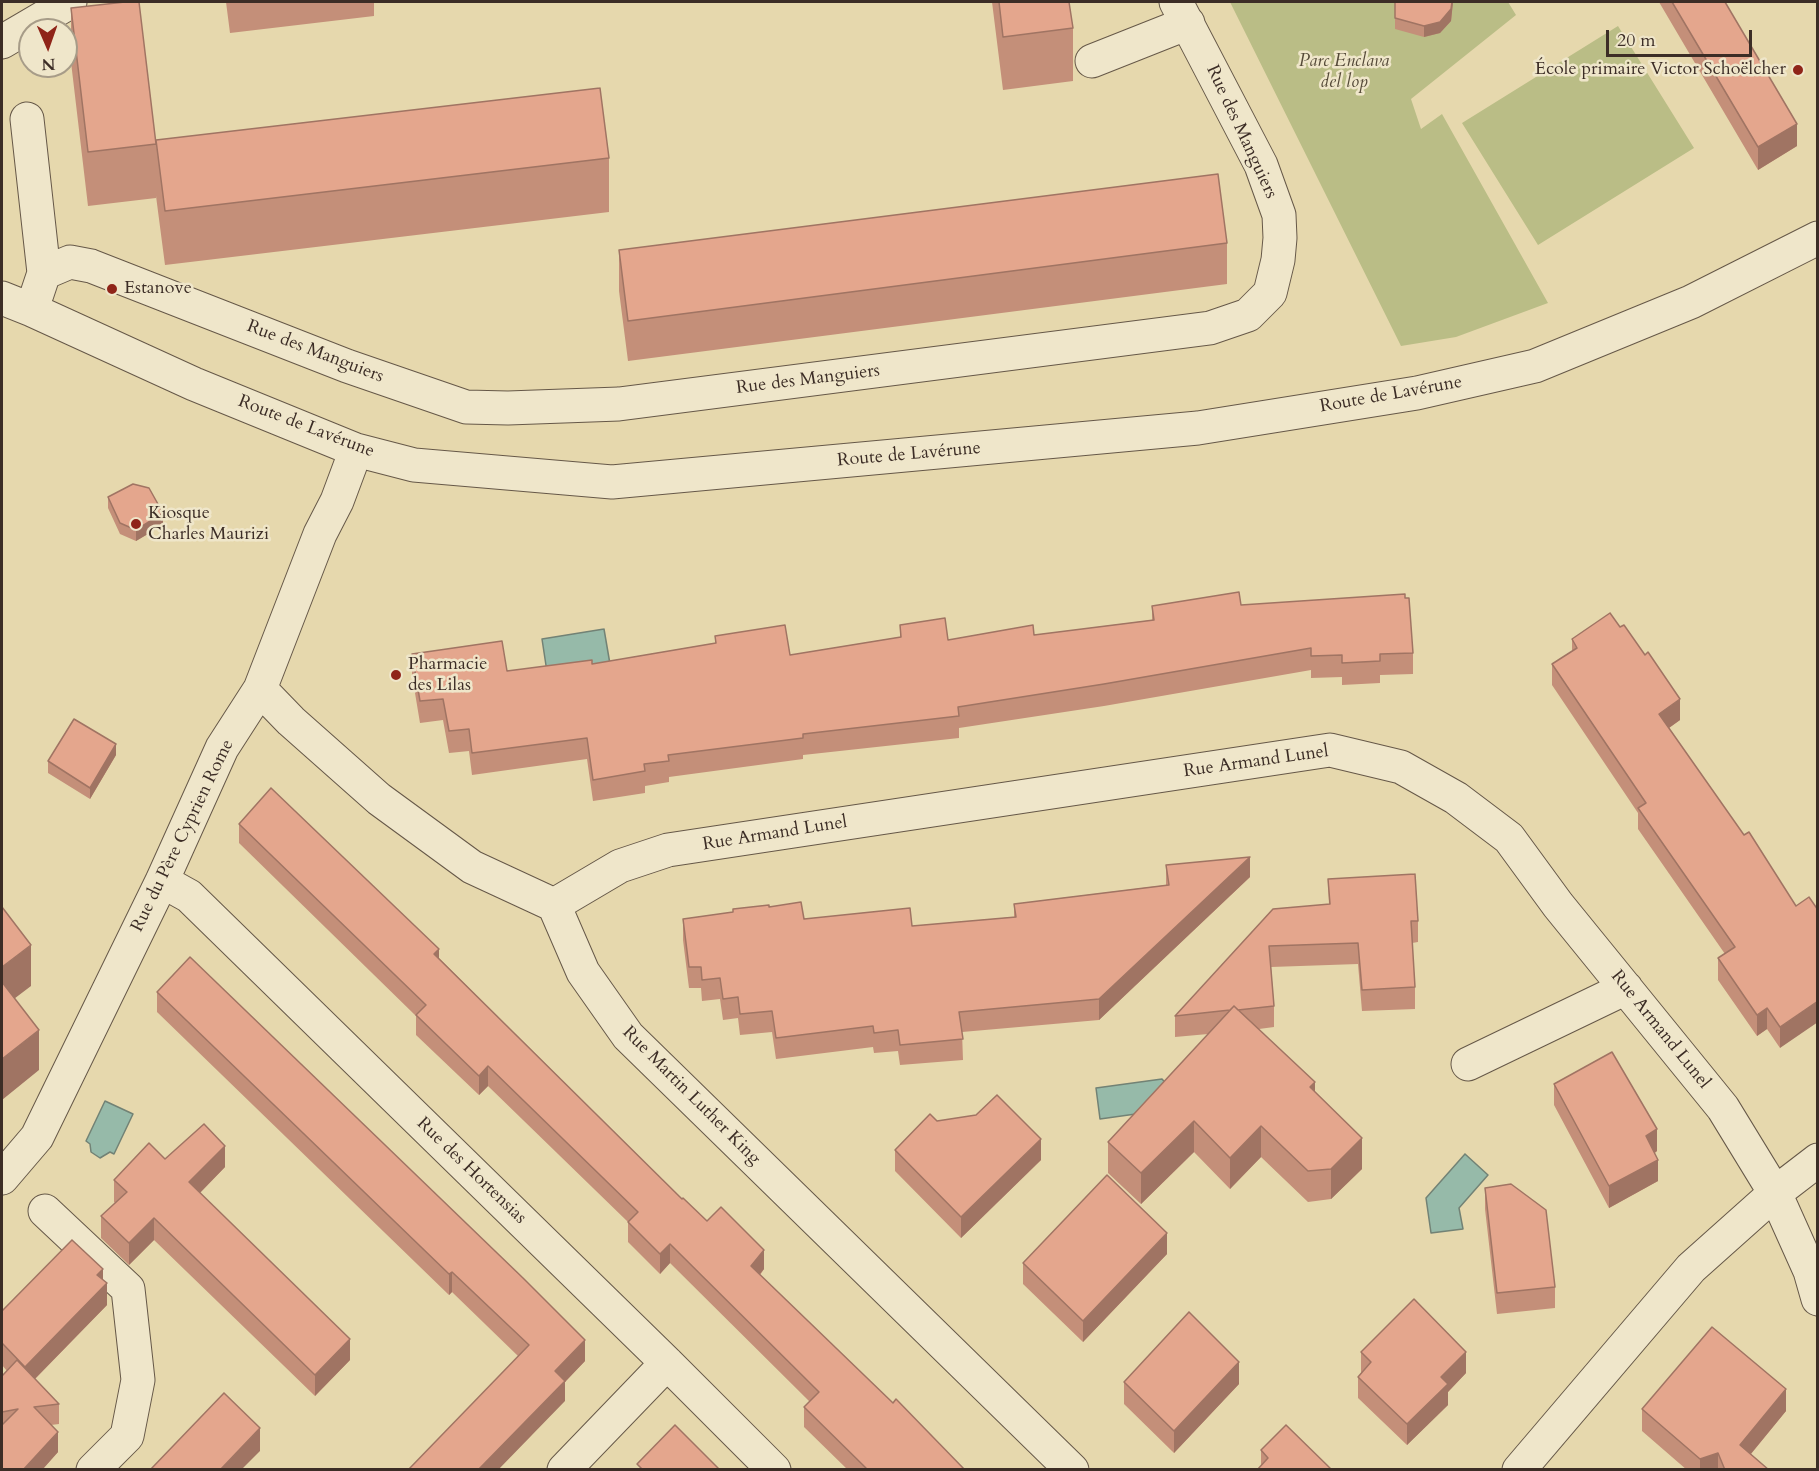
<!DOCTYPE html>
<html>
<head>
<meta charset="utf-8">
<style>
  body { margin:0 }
  #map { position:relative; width:1819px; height:1471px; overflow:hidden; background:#e6d8ad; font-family:Cardo,serif }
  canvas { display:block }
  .frame { position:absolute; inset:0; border:3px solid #3c2d26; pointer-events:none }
  .north { position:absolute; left:18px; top:18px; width:60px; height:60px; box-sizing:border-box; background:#efe6ca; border:2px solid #a79c88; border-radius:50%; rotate:178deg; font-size:16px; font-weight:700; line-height:24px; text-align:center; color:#3c2d26 }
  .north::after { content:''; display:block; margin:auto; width:21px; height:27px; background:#8f2418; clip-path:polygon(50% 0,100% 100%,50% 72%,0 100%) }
  .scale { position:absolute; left:1606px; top:30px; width:146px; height:27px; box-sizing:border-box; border:3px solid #3c2d26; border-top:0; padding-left:8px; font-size:18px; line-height:21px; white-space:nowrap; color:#3c2d26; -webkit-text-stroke:4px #efe6ca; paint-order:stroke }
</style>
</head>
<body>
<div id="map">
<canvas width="1819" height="1471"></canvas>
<div class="frame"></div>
<div class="north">N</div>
<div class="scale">20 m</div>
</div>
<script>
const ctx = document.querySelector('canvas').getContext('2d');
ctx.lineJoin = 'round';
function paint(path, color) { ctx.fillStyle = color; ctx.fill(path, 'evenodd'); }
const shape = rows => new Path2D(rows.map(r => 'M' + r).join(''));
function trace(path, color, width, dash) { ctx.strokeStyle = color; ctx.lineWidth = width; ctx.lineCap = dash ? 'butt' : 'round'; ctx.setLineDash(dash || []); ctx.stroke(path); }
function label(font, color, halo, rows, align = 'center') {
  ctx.font = font + ' Cardo,serif'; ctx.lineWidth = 5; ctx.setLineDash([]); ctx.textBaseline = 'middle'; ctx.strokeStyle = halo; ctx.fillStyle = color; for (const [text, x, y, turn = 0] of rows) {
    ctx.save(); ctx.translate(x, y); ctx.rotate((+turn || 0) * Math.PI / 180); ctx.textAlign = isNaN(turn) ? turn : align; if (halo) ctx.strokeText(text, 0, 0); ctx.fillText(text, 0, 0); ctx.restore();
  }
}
const green = shape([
  [1230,2,1508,2,1516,15,1411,99,1421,129,1442,114,1548,303,1456,337,1401,346],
  [1618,26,1694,148,1538,245,1462,123]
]);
const water = shape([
  [604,629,610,664,547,672,542,639,604,629],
  [1162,1079,1172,1090,1150,1112,1100,1119,1096,1088,1162,1079],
  [105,1101,133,1114,114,1154,110,1152,100,1158,91,1152,90,1144,86,1141,105,1101],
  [1465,1154,1488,1175,1459,1208,1463,1229,1431,1233,1426,1198,1465,1154]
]);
const minor = shape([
  [2,42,70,2],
  [1092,61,1188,23],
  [27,119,44,273,37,294],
  [44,273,70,262,91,266,347,366,466,407,508,408,619,404,1210,328,1248,315,1270,293,1278,260,1280,238,1279,215,1261,165,1176,2],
  [2,298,32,310,194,384,356,450,414,465,612,482,1198,428,1417,393,1535,366,1691,302,1818,238],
  [260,689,291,721,379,799,472,867,554,905,583,972,628,1036,1072,1470],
  [162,881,189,896,667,1363,774,1470],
  [554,905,620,866,668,850,1330,750,1401,767,1456,798,1509,838,1558,905,1723,1108,1775,1193,1810,1271,1818,1299],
  [1468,1064,1626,988],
  [2,1178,37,1137,162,881,222,748,260,689,320,534,337,501,356,450],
  [45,1211,128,1289,138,1380,127,1436,93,1470],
  [564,1470,667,1363],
  [1519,1470,1691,1268,1775,1193,1818,1160]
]);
const wall = shape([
  [226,2,374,2,374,16,230,33],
  [992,2,1069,2,1073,28,1073,81,1003,90],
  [1395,2,1453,2,1451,21,1440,33,1424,37,1395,29],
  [1659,2,1725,2,1797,146,1758,170],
  [71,8,156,142,609,158,609,212,165,265,156,196,156,198,88,206,71,62],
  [1227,243,1227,284,628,361,619,291,619,250],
  [108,497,163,525,136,541,120,534,108,508],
  [1241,605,1413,653,1413,674,1380,675,1380,683,1342,685,1342,677,1311,678,1311,670,1104,706,959,728,959,738,803,755,803,759,669,777,669,782,645,786,645,793,593,801,587,759,472,775,469,751,449,753,443,720,420,723,412,675,412,654,507,671,592,664,715,643,715,636,790,655,900,637,900,625,948,640,1034,635,1152,620,1152,606],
  [1572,639,1680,720,1669,728,1744,835,1796,906,1780,1048,1767,1029,1757,1036,1718,980,1718,958,1725,954,1638,829,1638,813,1552,685,1552,664,1572,651],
  [116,755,90,799,48,773,48,761],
  [239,824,439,958,682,1199,707,1221,764,1269,760,1275,893,1403,965,1470,848,1470,804,1427,804,1407,810,1402,670,1263,660,1274,628,1242,628,1222,488,1086,479,1095,416,1035,416,1016,239,843],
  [1166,865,1250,877,1099,1020,962,1032,963,1060,900,1065,898,1051,874,1053,873,1047,776,1059,772,1032,740,1035,738,1018,723,1020,720,999,702,1001,701,988,689,988,683,940,683,919,769,907,804,919,912,926,1014,917,1014,904,1166,885],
  [1328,879,1418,921,1418,942,1412,943,1415,987,1415,1009,1362,1011,1358,964,1271,967,1274,1006,1274,1027,1259,1029,1315,1092,1362,1169,1331,1199,1308,1202,1261,1157,1230,1189,1194,1152,1141,1204,1108,1173,1108,1142,1208,1034,1175,1037,1175,1016,1273,909,1329,905],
  [157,992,585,1361,565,1382,565,1401,518,1356,452,1292,449,1295,157,1012],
  [1554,1084,1657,1151,1655,1153,1658,1181,1609,1208,1554,1105],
  [937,1121,1041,1160,961,1238,895,1171,895,1150],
  [165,1159,225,1167,200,1193,350,1360,315,1396,154,1240,129,1265,101,1238,101,1216,115,1203,114,1202,114,1180],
  [1485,1188,1555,1287,1555,1308,1497,1314,1485,1209],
  [1167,1254,1083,1342,1023,1284,1023,1263],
  [103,1280,107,1305,35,1379,59,1404,59,1424,51,1425,58,1452,42,1470,2,1470,2,1376,7,1371,2,1365,2,1311],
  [1361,1352,1466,1373,1448,1392,1448,1405,1407,1445,1358,1398,1358,1377,1361,1373],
  [1124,1382,1239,1384,1174,1453,1124,1404],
  [1642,1409,1786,1411,1751,1454,1769,1470,1687,1470,1642,1431],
  [1261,1450,1332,1470,1261,1466]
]);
const shadedWall = shape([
  [1452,2,1453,2,1451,21,1440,33,1424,37,1424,26],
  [1797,124,1797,146,1758,170,1758,147],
  [163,513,163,525,136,541,136,530],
  [1680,699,1680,720,1659,735,1659,714],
  [116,744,116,755,90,799,90,788],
  [1250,857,1250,877,1099,1020,1099,999],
  [31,945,31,986,2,1008,2,967],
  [439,949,439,969,434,954],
  [1818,1001,1818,1022,1780,1048,1780,1027],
  [1767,1008,1767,1029,1757,1036,1757,1015],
  [39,1030,39,1070,2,1100,2,1059],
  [488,1066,488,1086,479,1095,479,1076],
  [1315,1082,1315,1113,1310,1087],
  [1194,1121,1194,1152,1141,1204,1141,1173],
  [1261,1126,1261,1157,1230,1189,1230,1158],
  [1657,1129,1657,1151,1646,1158,1646,1136],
  [1362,1138,1362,1169,1331,1199,1331,1169],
  [1041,1139,1041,1160,961,1238,961,1217],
  [225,1146,225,1167,189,1204,189,1182],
  [1658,1160,1658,1181,1609,1208,1609,1186],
  [154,1218,154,1240,129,1265,129,1243],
  [1167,1233,1167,1254,1083,1342,1083,1321],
  [670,1244,670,1263,660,1274,660,1254],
  [764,1250,764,1269,751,1285,751,1266],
  [103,1269,103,1286,107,1283,107,1305,25,1389,25,1367,97,1275],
  [452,1272,452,1292,449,1295,449,1274],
  [350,1339,350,1360,315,1396,315,1375],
  [585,1340,585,1361,565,1382,565,1401,498,1470,478,1470,555,1371],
  [1466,1352,1466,1373,1448,1392,1448,1405,1407,1445,1407,1424,1441,1377],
  [1239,1362,1239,1384,1174,1453,1174,1431],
  [1786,1389,1786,1411,1740,1467,1740,1445],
  [260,1428,260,1451,241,1470,220,1470],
  [58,1432,58,1452,42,1470,23,1470],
  [1718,1453,1718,1470,1700,1470,1700,1459]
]);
const building = shape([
  [125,2,139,2,156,144,88,152,71,8,125,2],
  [999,2,1069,2,1073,28,1003,37,999,2],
  [1395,2,1452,2,1451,9,1440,22,1424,26,1395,18,1395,2],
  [1672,2,1725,2,1797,124,1758,147,1672,2],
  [600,88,609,158,165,211,156,140,600,88],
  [1218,174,1227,243,628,321,619,250,1218,174],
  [133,484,149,488,163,513,136,530,120,523,108,497,133,484],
  [1239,592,1241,605,1405,594,1405,598,1409,598,1413,653,1380,654,1380,661,1342,663,1342,655,1311,656,1311,648,1104,684,958,707,959,716,803,734,803,738,668,755,669,761,644,764,645,771,593,780,587,738,472,753,469,729,449,731,443,699,420,701,412,654,502,641,507,671,592,660,592,664,716,643,715,636,785,625,790,655,901,637,900,625,945,618,948,640,1033,625,1034,635,1154,620,1152,606,1239,592],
  [1610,613,1620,627,1624,625,1645,655,1648,652,1680,699,1659,714,1744,835,1749,832,1796,906,1809,897,1818,910,1818,1001,1780,1027,1767,1008,1757,1015,1718,958,1735,947,1638,808,1646,803,1552,664,1577,648,1572,639,1610,613],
  [74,719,116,744,90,788,48,761,74,719],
  [271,788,439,949,434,954,682,1199,683,1198,707,1221,721,1207,764,1250,751,1266,893,1403,896,1399,965,1470,868,1470,804,1407,819,1392,670,1244,660,1254,628,1222,638,1212,488,1066,479,1076,416,1015,426,1005,239,824,271,788],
  [1250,857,1099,999,959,1012,963,1039,900,1045,898,1030,874,1033,873,1026,776,1038,772,1011,740,1014,738,997,723,999,720,978,702,980,701,967,689,967,683,919,733,912,733,909,769,905,769,907,801,902,804,919,910,908,912,926,1016,917,1014,904,1169,885,1166,865,1250,857],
  [1415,874,1418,921,1411,921,1415,987,1362,990,1358,943,1269,946,1274,1006,1238,1010,1234,1006,1230,1010,1175,1016,1273,909,1330,904,1328,879,1415,874],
  [2,907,31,945,2,967,2,907],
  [190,957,523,1278,585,1340,555,1371,565,1381,478,1470,408,1470,529,1345,452,1272,449,1274,157,992,190,957],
  [2,982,39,1030,2,1059,2,982],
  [1234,1006,1315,1082,1310,1087,1362,1138,1331,1169,1308,1171,1261,1126,1230,1158,1194,1121,1141,1173,1108,1142,1234,1006],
  [1612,1052,1657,1129,1646,1136,1658,1160,1609,1186,1554,1084,1612,1052],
  [997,1095,1041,1139,961,1217,895,1150,930,1114,937,1121,976,1115,997,1095],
  [204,1124,225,1146,189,1182,350,1339,315,1375,154,1218,129,1243,101,1216,127,1192,114,1180,149,1143,165,1159,204,1124],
  [1107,1175,1167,1233,1083,1321,1023,1263,1107,1175],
  [1511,1184,1546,1210,1555,1287,1497,1293,1485,1188,1511,1184],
  [72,1240,103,1269,97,1275,107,1283,25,1367,2,1343,2,1311,72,1240],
  [1414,1299,1466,1352,1441,1377,1448,1384,1407,1424,1358,1377,1371,1362,1361,1352,1414,1299],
  [1189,1312,1239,1362,1174,1431,1124,1382,1189,1312],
  [1712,1327,1786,1389,1740,1445,1769,1470,1725,1470,1718,1453,1700,1459,1642,1409,1712,1327],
  [17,1360,59,1404,34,1407,58,1432,23,1470,2,1470,2,1425,18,1409,2,1412,2,1376,17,1360],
  [224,1393,260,1428,220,1470,150,1470,224,1393],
  [675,1425,720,1470,643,1470,637,1464,675,1425],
  [1286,1425,1332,1470,1257,1470,1268,1458,1261,1450,1286,1425]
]);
const markers = [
  [1798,70,6,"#8f2418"],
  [112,289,6,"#8f2418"],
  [136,524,6,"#8f2418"],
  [396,675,6,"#8f2418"]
];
const parkNames = [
  ["Parc Enclava",1344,62],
  ["del lop",1344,83]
];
const poiNames = [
  ["École primaire Victor Schoëlcher",1786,70,"right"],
  ["Estanove",124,289],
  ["Kiosque",148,514],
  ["Charles Maurizi",148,535],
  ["Pharmacie",408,665],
  ["des Lilas",408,686]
];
const streetNames = [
  ["Rue des Manguiers",1241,132,65],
  ["Rue des Manguiers",315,352,21],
  ["Rue des Manguiers",808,380,-7],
  ["Route de Lavérune",1391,395,-10],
  ["Route de Lavérune",306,427,21],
  ["Route de Lavérune",909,455,-5],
  ["Rue Armand Lunel",1256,762,-8],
  ["Rue Armand Lunel",775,834,-9],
  ["Rue du Père Cyprien Rome",183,836,-64],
  ["Rue Armand Lunel",1660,1030,51],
  ["Rue Martin Luther King",691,1096,45],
  ["Rue des Hortensias",471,1171,44]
];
paint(green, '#babd86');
paint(water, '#96baa9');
trace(water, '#728275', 1.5);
trace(minor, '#665848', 35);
trace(minor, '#efe6ca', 33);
paint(wall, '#c48f79');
paint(shadedWall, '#a07463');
paint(building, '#e4a68d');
trace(building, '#a07463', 1.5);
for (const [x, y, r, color] of markers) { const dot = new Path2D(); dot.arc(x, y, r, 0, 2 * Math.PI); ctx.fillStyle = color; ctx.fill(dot); trace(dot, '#efe6ca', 2); }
label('italic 18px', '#554a39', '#efe6ca', parkNames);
label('18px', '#3c2d26', '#efe6ca', poiNames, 'left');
label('18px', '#3c2d26', '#efe6ca', streetNames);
</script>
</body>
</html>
